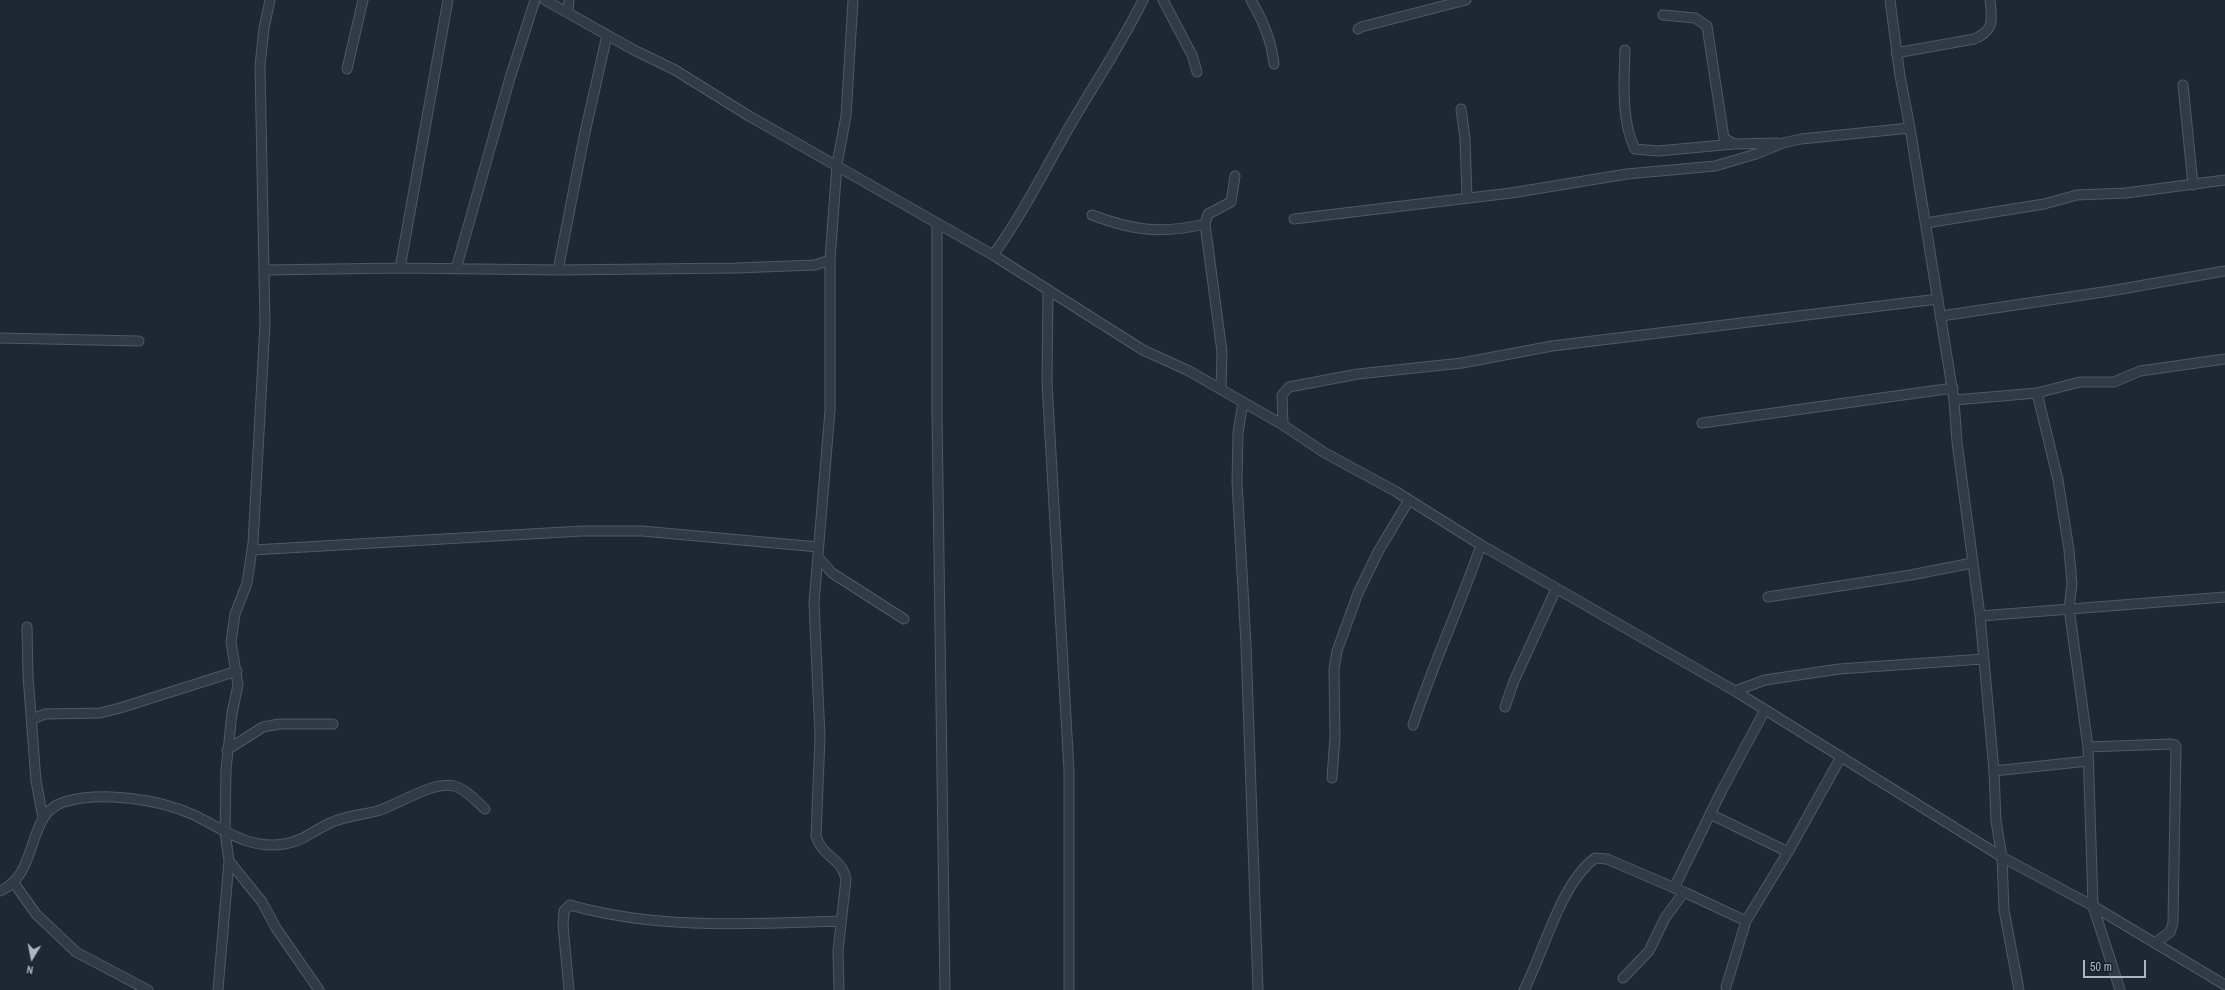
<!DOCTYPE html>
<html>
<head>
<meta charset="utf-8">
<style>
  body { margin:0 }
  #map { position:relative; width:2225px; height:990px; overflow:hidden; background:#1e2835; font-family:"Archivo Narrow",sans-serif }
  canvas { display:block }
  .north { position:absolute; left:12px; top:938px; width:40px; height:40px; -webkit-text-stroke:3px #181f29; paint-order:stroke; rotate:190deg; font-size:11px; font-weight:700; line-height:16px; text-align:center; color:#abb5c3 }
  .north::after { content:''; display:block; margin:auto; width:14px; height:18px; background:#abb5c3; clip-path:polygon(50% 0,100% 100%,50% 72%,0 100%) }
  .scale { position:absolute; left:2083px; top:960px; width:63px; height:18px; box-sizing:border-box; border:2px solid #abb5c3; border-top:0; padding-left:5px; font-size:12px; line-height:14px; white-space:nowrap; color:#abb5c3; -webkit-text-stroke:3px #181f29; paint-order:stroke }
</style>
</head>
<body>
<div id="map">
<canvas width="2225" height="990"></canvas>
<div class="north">N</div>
<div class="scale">50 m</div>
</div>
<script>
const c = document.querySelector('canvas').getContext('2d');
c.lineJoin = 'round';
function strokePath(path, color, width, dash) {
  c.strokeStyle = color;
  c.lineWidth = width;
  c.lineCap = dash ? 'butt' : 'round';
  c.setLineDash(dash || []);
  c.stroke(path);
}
const street = new Path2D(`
  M545,0l87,49 43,21 74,46 244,139 150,95 46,21 94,54 42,28 70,38 86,54 254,146 267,166 91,49 132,79
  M1163,0l29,55 5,17
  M1251,0c12,21 20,39 23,64
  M1890,0l10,76 10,52 44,272 3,42 23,174 14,155 2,50 6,36 2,53 15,80
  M568,12l1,-12
  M1663,15l32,3 12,8 17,112 10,6 43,-1
  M1358,29l3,-2 105,-27
  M1625,50c-1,32 -4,71 10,99l23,2 76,-7
  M1896,53l78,-14c21,-9 18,-19 16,-39
  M347,69l16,-69
  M2183,85l10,100
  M1461,109l4,29 2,60
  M1092,215c42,16 69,19 113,9
  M1294,219l217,-26 116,-19 88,-8 41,-12 27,-11 18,-4 109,-11
  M937,223v190l8,577
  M1926,223l118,-19 33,-9 49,-2 99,-13
  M993,255c30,-41 52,-86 78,-131 24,-41 51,-81 72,-124
  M830,260v150l-16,193 6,134 -4,99c6,21 26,22 30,43l-8,72 1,39
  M400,268l48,-268
  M456,269l54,-191 25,-78
  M265,270l135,-2 158,2 178,-2 79,-3 15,-5 7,-96 9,-48 7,-116
  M558,270l26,-133 23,-102
  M1048,291l-1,92 22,387v220
  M1941,316l169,-25 115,-20
  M0,338l139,3
  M1221,389l1,-37 -17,-128 3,-10 23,-12 4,-26
  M2037,393l43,-11h34l26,-11 85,-12
  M1954,400l83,-7 21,87 11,70 3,34 -3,24 19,139 5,159 27,84
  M1243,402l-5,31 -1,49 9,162 12,346
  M1702,423l251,-35
  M1283,425l-1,-30 7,-8 69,-13 104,-11 90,-17 386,-47
  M253,550l329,-19h60l176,16
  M818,557l14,16 72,46
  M1768,597l143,-22 61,-12
  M1980,616l245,-19
  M27,627l1,49 8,105 7,37
  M1735,691l30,-11 74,-11 144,-10
  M1505,707l9,-26 42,-92
  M32,719l13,-5 55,-1 20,-5 117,-37
  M1413,725c20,-61 47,-119 68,-180
  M2088,747l82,-3 5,1 1,2 -3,176 -3,9 -15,11
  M227,750l36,-23 16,-3h54
  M1994,771l94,-10
  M1332,778l3,-41 -1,-68 3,-18 21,-58 21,-43 30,-50
  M1710,814l78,38
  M229,861l33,41 14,26 43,62
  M14,883l22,31 40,38 72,38
  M1674,888l47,-96 44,-82
  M0,891c40,-17 25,-77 64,-89 38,-11 95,-3 130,13 29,14 55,35 90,29 17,-2 31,-14 46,-21 15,-7 31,-8 47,-12 21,-6 55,-30 77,-25 12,3 22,15 31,23
  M1623,978l26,-27 16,-33 19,-26
  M1726,987l20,-66 42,-69 53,-95
  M218,990l11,-129 -4,-29 1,-62 6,-57 6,-28 -7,-43 4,-28 12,-31 6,-40 12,-219 -5,-258 4,-38 6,-28
  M569,990l-6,-65 1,-14 6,-6c88,25 180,19 271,16
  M1524,990c20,-38 36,-106 71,-132l12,1 77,33 62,29`);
strokePath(street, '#4f5864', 11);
strokePath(street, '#323a45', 9);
</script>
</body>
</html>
